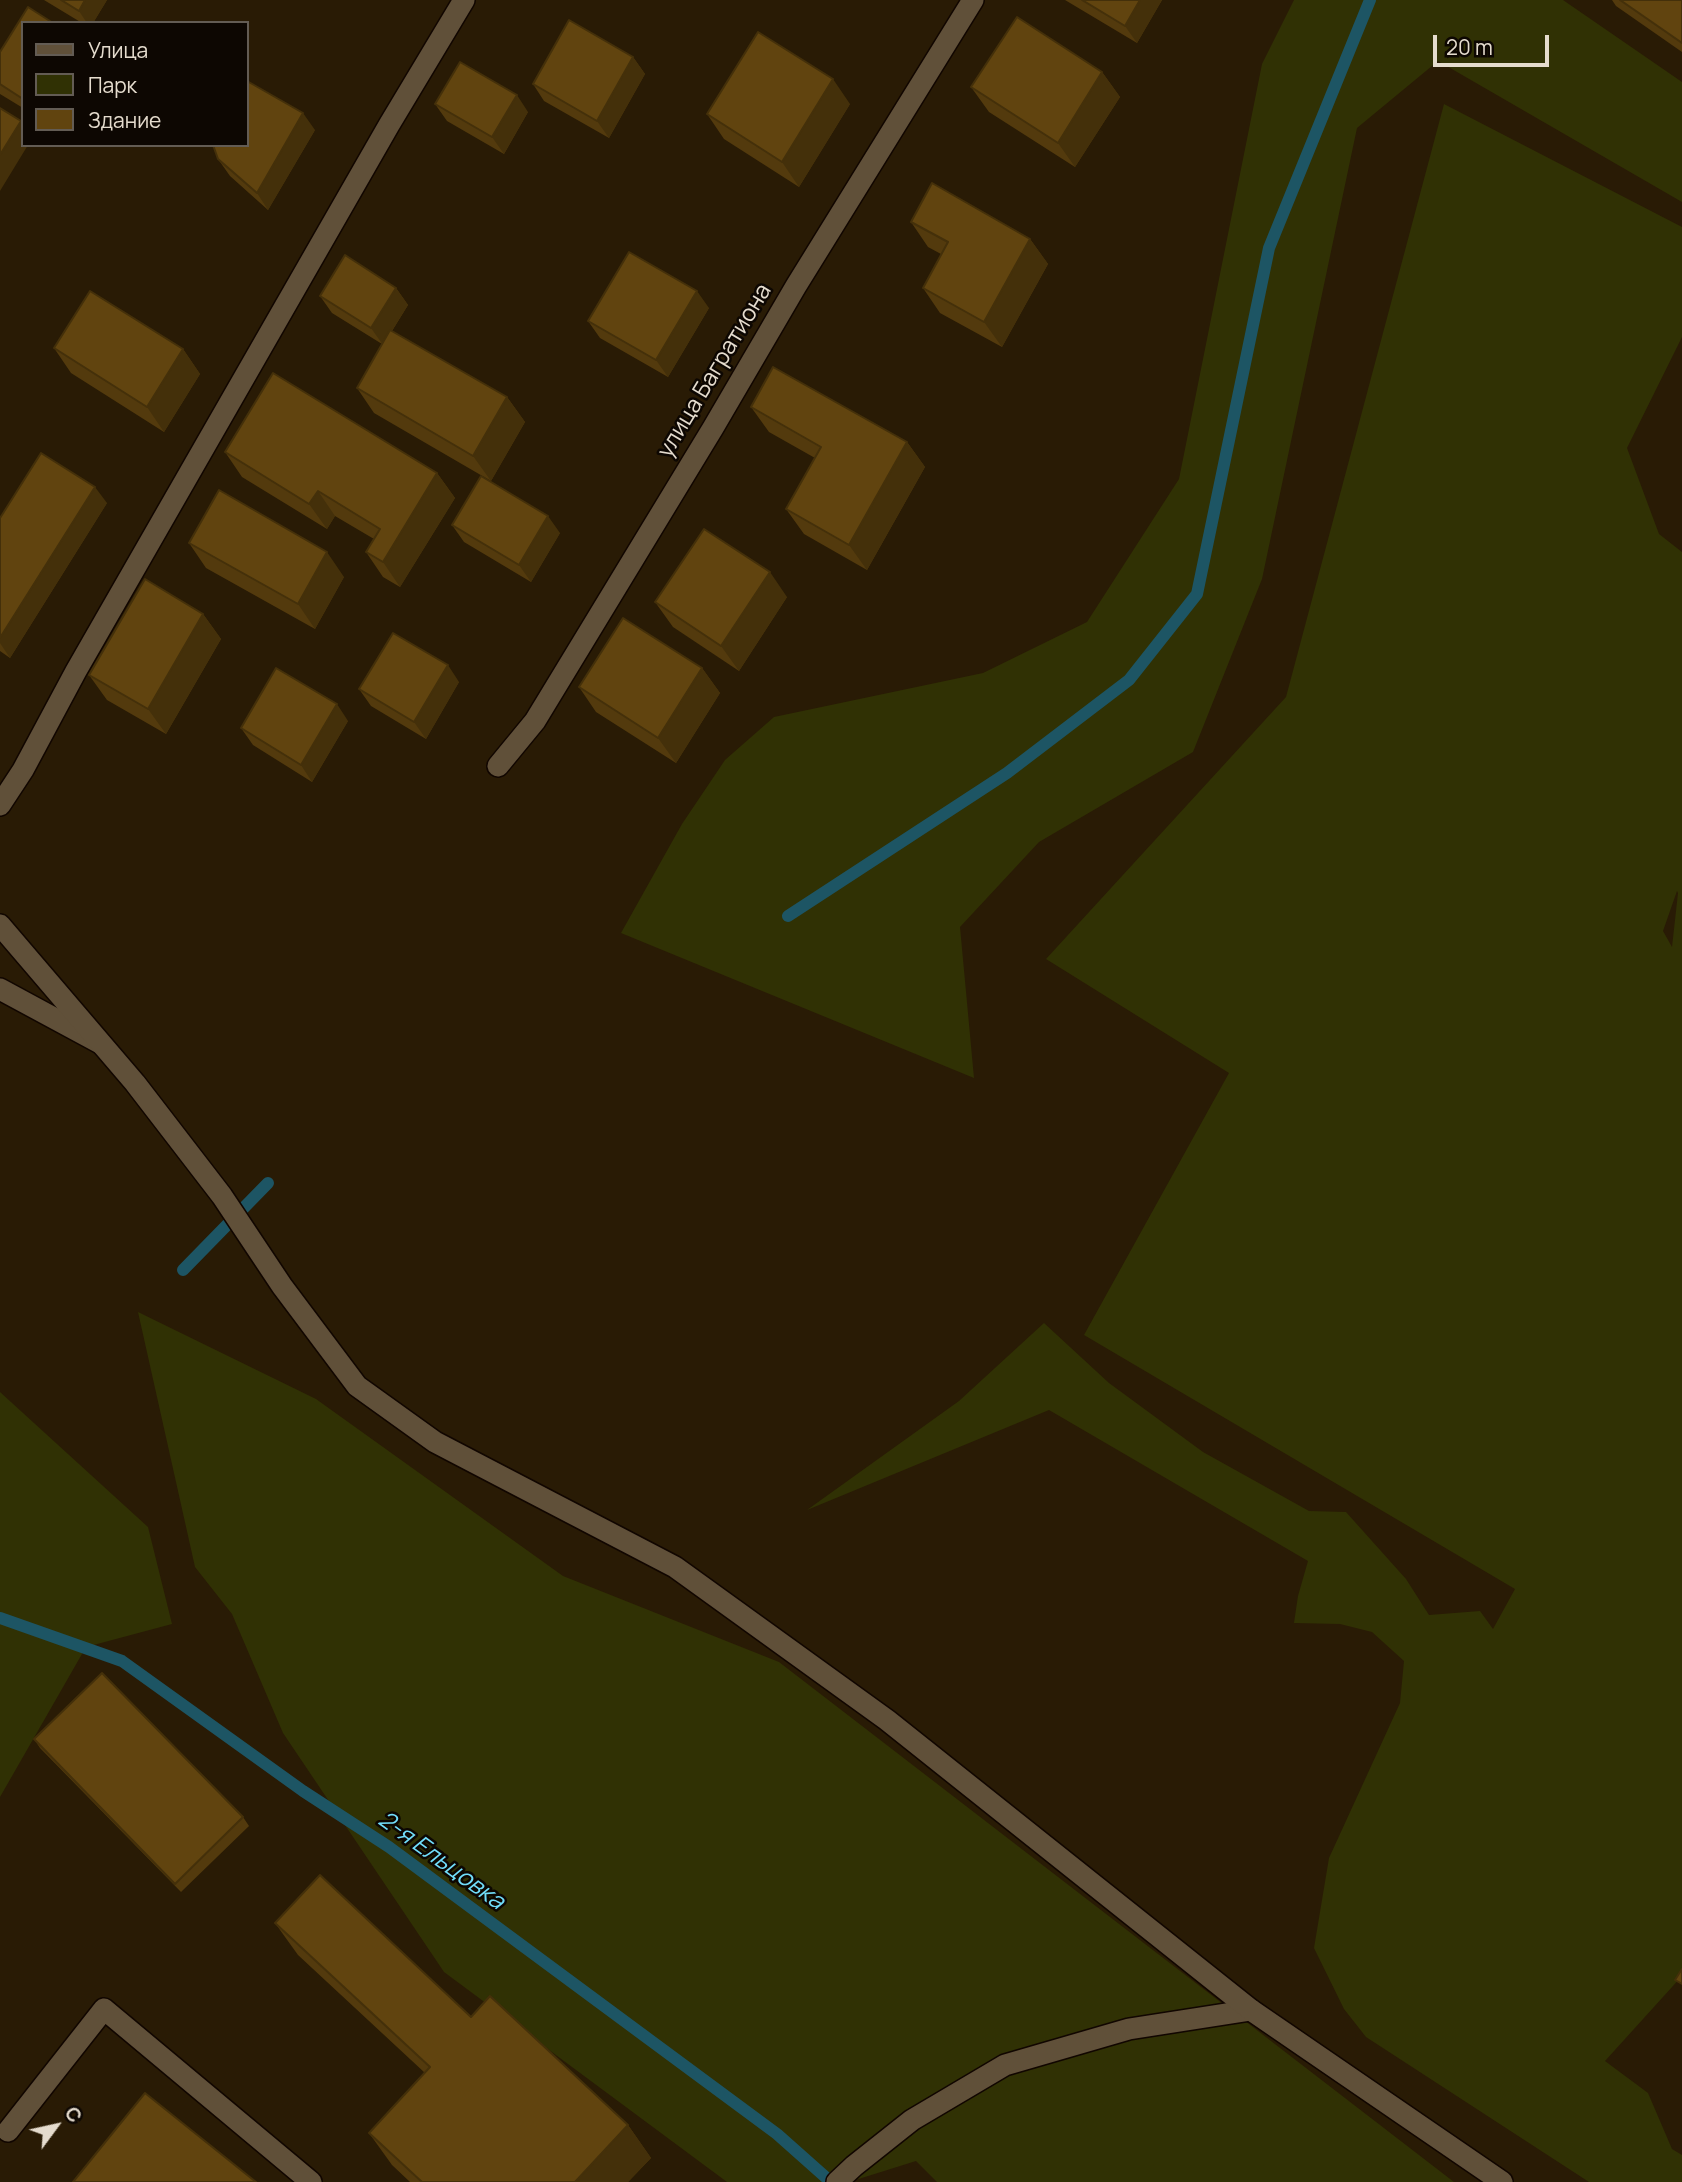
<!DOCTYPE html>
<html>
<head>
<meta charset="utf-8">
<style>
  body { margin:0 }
  #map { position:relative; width:1682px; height:2182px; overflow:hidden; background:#291b05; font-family:Manrope,sans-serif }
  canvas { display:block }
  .legend { position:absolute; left:21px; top:21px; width:228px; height:126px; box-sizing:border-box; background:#0d0702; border:2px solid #635c54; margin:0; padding:9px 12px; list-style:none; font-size:21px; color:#e5dcce }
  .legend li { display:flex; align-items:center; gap:14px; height:35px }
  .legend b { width:35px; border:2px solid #635c54 }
  .north { position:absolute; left:21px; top:2091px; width:70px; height:70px; -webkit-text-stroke:5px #0d0702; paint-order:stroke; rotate:57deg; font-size:19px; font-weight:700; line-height:28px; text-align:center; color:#e5dcce }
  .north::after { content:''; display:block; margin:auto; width:24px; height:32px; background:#e5dcce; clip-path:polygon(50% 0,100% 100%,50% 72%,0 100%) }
  .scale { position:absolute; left:1433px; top:35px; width:116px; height:32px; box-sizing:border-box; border:4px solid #e5dcce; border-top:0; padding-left:9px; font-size:21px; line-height:24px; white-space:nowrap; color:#e5dcce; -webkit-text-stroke:5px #0d0702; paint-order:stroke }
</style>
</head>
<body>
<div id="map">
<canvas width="1682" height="2182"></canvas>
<ul class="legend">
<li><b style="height:9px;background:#605039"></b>Улица</li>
<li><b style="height:19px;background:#303104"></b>Парк</li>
<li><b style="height:19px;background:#61440f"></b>Здание</li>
</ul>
<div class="north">С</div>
<div class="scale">20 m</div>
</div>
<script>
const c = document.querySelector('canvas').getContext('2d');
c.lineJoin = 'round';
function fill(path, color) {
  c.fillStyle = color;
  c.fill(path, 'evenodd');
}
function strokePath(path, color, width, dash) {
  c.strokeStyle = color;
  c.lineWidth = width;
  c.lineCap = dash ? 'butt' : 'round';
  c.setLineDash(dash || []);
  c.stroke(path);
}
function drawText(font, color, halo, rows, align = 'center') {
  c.font = font + ' Manrope,sans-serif';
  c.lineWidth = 5;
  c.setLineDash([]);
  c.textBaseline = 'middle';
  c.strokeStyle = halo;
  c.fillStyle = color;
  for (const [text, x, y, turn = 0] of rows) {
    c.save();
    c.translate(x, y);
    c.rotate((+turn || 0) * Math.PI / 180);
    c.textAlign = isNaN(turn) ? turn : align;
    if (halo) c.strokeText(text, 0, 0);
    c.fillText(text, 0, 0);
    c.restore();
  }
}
const green = new Path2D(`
  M1294,0h269l119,82v120l-244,-141 -81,67 -95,451 -69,173 -154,90 -79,85 14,151 -353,-145 61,-109 43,-64 49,-43 209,-44 104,-51 92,-143 83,-415z
  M1444,104l238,123v110l-55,111 32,86 23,18v1424l-77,85 43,32 24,56 10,6v27h-93l-223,-145 -22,-28 -30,-61 15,-90 71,-155 4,-42 -32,-29 -32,-8 -46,-1 4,-27 10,-35 -259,-151 -242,100 152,-109 85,-78 65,60 94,69 106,59 37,1 60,67 23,36 51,-4 13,18 22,-40 -431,-254 145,-262 -183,-114 240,-262zM1677,891l1,2 -6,54 -9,-16z
  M138,1312l178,87 247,177 216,86 675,520h-517l-21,-21 -67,21h-122l-283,-210 -161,-239 -51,-119 -37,-47z
  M0,1392l148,135 24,97 -86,23 -86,150z`);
const stream = new Path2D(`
  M788,916l219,-143 122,-93 68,-86 72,-346 101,-248
  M183,1270l85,-87
  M0,1618l122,43 181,130 86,56 388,287 54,48`);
const service = new Path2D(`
  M0,989l100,54
  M8,2131l96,-122 207,173
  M837,2182l17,-16 58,-46 93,-55 124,-36 122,-19`);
const minor = new Path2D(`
  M498,766l37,-45 178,-293 83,-142 177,-286
  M0,805l23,-35 53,-99 313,-546 75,-125
  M0,925l135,158 87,113 60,90 75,100 78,56 240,125 212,153 364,290 251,172`);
const wall = new Path2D(`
  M44,0h63l-14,23h-11z
  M1065,0h97l-25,43z
  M1612,0h70v52l-66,-46z
  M23,23v85l-23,-14v-42z
  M633,57l12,17 -36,64 -65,-37 -11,-17z
  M1102,72l18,25 -45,70 -86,-55 -18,-25z
  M435,104l93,8 -24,42 -57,-33z
  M850,104l-51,83 -75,-48 -17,-25z
  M315,130l-47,80 -38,-34 -12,-17z
  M911,222l119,17 18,25 -46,83 -62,-34 -17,-25 18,-34 -13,-7z
  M396,288l12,17 -16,26 115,66 18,25 -34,59 -117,-68 -17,-25 25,-44 -50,-31 -12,-17z
  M709,308l-41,69 -68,-39 -12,-17z
  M54,348l129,1 17,25 -36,58 -93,-59z
  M751,407l156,35 18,25 -58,103 -63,-36 -18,-25 29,-51 -46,-26z
  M225,452l212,21 18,25 -55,89 -17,-10 -17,-25 8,-13 -39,-23 -8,13 -85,-52z
  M107,503l-97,155 -10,-7v-133z
  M452,525l108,8 -29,49 -67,-40z
  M189,543l155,34 -29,52 -109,-61z
  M787,597l-48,74 -66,-44 -18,-25z
  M203,614l18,25 -55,95 -59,-34 -18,-25z
  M702,668l18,25 -44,70 -80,-51 -17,-25z
  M459,682l-33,57 -55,-33 -12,-17z
  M348,721l-36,61 -59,-37 -12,-17z
  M34,1739l209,78 6,9 -68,66 -141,-144z
  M275,1923l196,94 157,108 23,33 -23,24h-218l-18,-17 -23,-32 56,-60 -127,-118z`);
const shadedWall = new Path2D(`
  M85,0h22l-14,23h-6l-8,-12z
  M1140,0h22l-25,43 -12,-17z
  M633,57l12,17 -36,64 -12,-17z
  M1102,72l18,25 -45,70 -17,-24z
  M833,79l17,25 -51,83 -17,-25z
  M517,95l11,17 -24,42 -12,-17z
  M303,113l12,17 -47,80 -11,-17z
  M21,121l2,3v21h5l-28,46v-36z
  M1030,239l18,25 -46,83 -18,-25z
  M396,288l12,17 -25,40 -12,-17z
  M697,291l12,17 -41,69 -12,-17z
  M183,349l17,25 -36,58 -17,-25z
  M507,397l18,25 -34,59 -18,-25z
  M907,442l18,25 -58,103 -18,-25z
  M437,473l18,25 -55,89 -17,-25z
  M95,487l12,16 -97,155 -10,-15v-5z
  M318,491l17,25 -8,13 -18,-25z
  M548,516l12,17 -29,49 -12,-17z
  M327,552l17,25 -29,52 -17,-25z
  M770,572l17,25 -48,74 -18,-25z
  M203,614l18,25 -55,95 -18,-25z
  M448,665l11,17 -33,57 -12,-17z
  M702,668l18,25 -44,70 -18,-25z
  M337,704l11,17 -36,61 -11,-17z
  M628,2125l23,33 -23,24h-53z`);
const building = new Path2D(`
  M61,0h24l-6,11z
  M1082,0h58l-15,26z
  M1620,0h62v43z
  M28,7l25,16h-30v76l-23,-15v-32z
  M1017,17l85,55 -44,71 -87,-56z
  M569,20l64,37 -36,64 -64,-37z
  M758,32l75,47 -51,83 -75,-48z
  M460,62l57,33 -25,42 -57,-33z
  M247,81l56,32 -46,80 -39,-34 -5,-14h34z
  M0,108l21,13 -21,34z
  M932,183l98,56 -46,83 -61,-34 25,-46 -37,-20z
  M629,252l68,39 -41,69 -68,-39z
  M345,255l51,33 -25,40 -51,-32z
  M90,291l93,58 -36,58 -93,-59z
  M390,330l117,67 -34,59 -116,-68z
  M773,367l134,75 -58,103 -63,-36 35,-62 -70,-40z
  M273,373l164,100 -54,89 -17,-10 14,-23 -62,-38 -9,13 -84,-52z
  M41,453l54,34 -95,151v-120z
  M481,476l67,40 -29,49 -67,-40z
  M219,490l108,62 -29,52 -109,-61z
  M704,529l66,43 -49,74 -66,-44z
  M145,579l58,35 -55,95 -59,-34z
  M623,618l79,50 -44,70 -79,-51z
  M393,633l55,32 -34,57 -55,-33z
  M276,668l61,36 -36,61 -60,-37z
  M102,1673l141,144 -68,67 -141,-145z
  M320,1875l151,142 19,-21 138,129 -53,57h-153l-53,-49 61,-66 -155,-144z
  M1682,1969v15l-7,-4z
  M145,2093l111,89h-183z`);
const streetNames = [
  ["улица Багратиона",715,371,-59]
];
const waterNames = [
  ["2-я Ельцовка",441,1861,36]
];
fill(green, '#303104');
strokePath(stream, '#1d5564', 12);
strokePath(service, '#110600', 24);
strokePath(minor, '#110600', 24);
strokePath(service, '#605039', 21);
strokePath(minor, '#605039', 21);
fill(wall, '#533a0d');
fill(shadedWall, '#44300a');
fill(building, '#61440f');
strokePath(building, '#44300a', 2);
drawText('23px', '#e5dcce', '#0d0702', streetNames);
drawText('italic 24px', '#71ddfa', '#0d0702', waterNames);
</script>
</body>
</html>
